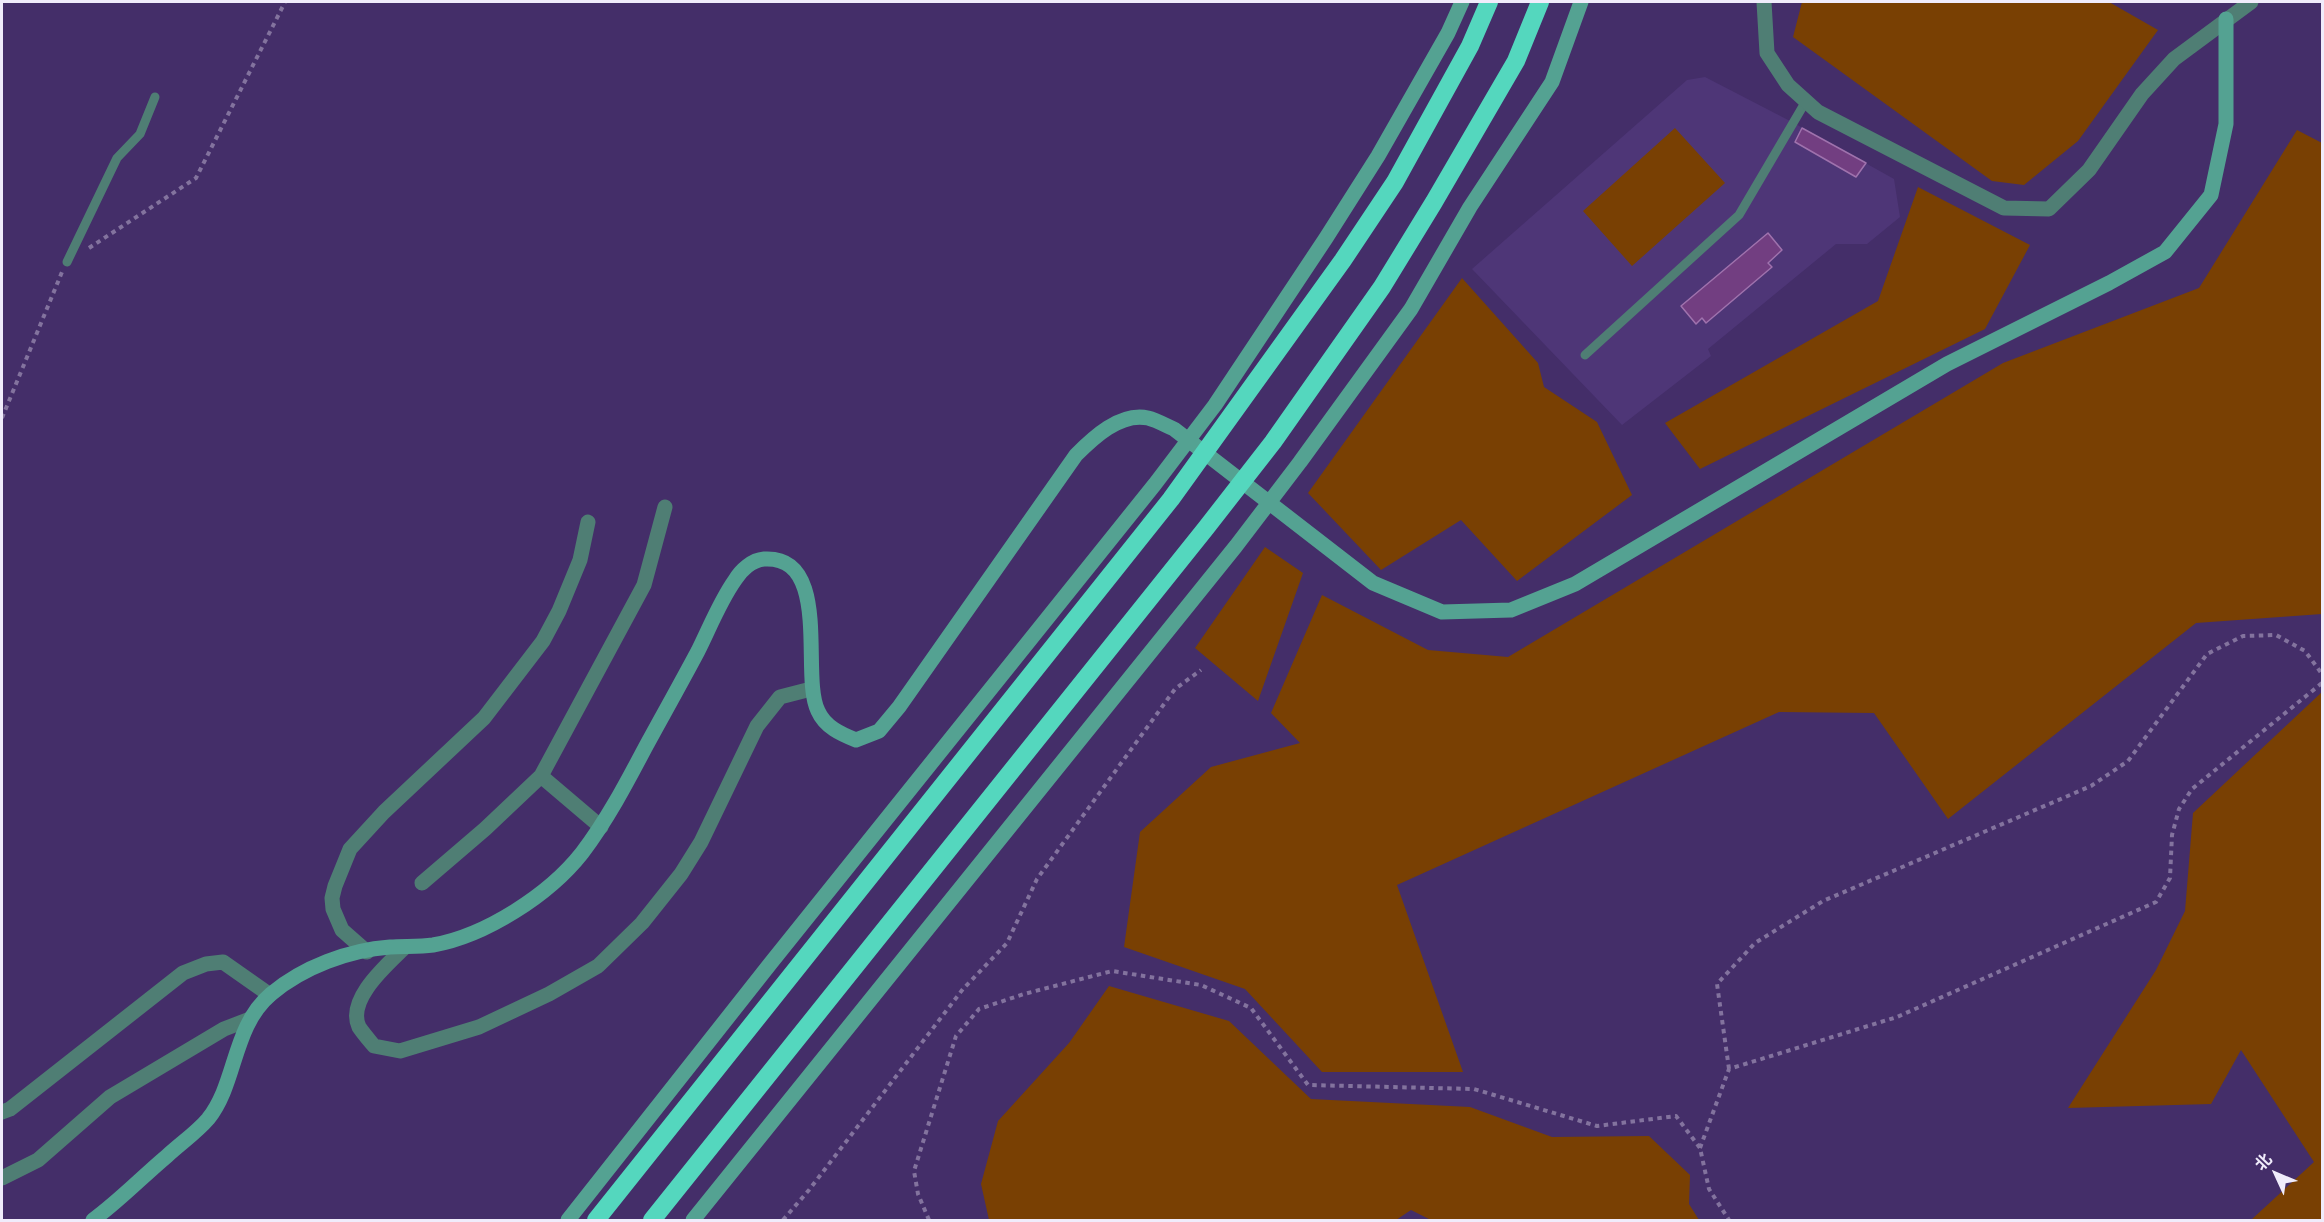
<!DOCTYPE html>
<html>
<head>
<meta charset="utf-8">
<style>
  body { margin:0 }
  #map { position:relative; width:2324px; height:1222px; overflow:hidden; background:#442e69; font-family:"Golos Text","Noto Sans SC",sans-serif }
  canvas { display:block }
  .frame { position:absolute; inset:0; border:3px solid #f0ecfb; pointer-events:none }
  .north { position:absolute; left:2246px; top:1144px; width:60px; height:60px; -webkit-text-stroke:4px #442e69; paint-order:stroke; rotate:314deg; font-size:16px; font-weight:700; line-height:24px; text-align:center; color:#f0ecfb }
  .north::after { content:''; display:block; margin:auto; width:21px; height:27px; background:#f0ecfb; clip-path:polygon(50% 0,100% 100%,50% 72%,0 100%) }
</style>
</head>
<body>
<div id="map">
<canvas width="2324" height="1222"></canvas>
<div class="frame"></div>
<div class="north">北</div>
</div>
<script>
const c = document.querySelector('canvas').getContext('2d');
c.lineJoin = 'round';
function fill(path, color) {
  c.fillStyle = color;
  c.fill(path, 'evenodd');
}
function strokePath(path, color, width, dash) {
  c.strokeStyle = color;
  c.lineWidth = width;
  c.lineCap = dash ? 'butt' : 'round';
  c.setLineDash(dash || []);
  c.stroke(path);
}
const built = new Path2D(`
  M1705,77l87,45 102,57 6,38 -33,27h-31l-128,105 3,7 -89,69 -150,-156 215,-189z`);
const green = new Path2D(`
  M1802,2h307l49,28 -80,111 -54,44 -32,-4 -199,-144z
  M1675,128l50,55 -93,83 -49,-55z
  M2297,130l25,13v471l-126,9 -248,196 -74,-106 -95,-1 -382,173 66,187h-141l-77,-83 -121,-42 16,-115 71,-65 89,-24 -29,-30 51,-118 106,55 80,7 495,-294 196,-75z
  M1918,187l112,58 -45,84 -285,140 -35,-46 213,-122z
  M1462,278l76,85 6,24 53,35 35,73 -115,86 -56,-61 -80,50 -73,-77z
  M1265,547l38,26 -45,128 -63,-53z
  M2322,692v528h-71l63,-58 -73,-112 -30,54 -143,4 88,-138 29,-59 8,-98z
  M1109,986l120,35 82,78 159,8 82,30 97,-1 41,39 -1,29 10,16h-268l-20,-10 -15,10h-407l-8,-36 17,-63 71,-78z`);
const building = new Path2D(`
  M1802,128l64,35 -10,14 -61,-35z
  M1768,233l14,17 -14,13 4,4 -66,56 -4,-5 -6,6 -15,-18z`);
const path = new Path2D(`
  M89,248l107,-70 89,-176
  M2,418l60,-146
  M1729,1069l-12,-85 38,-41 68,-42 268,-115 37,-25 79,-107 36,-18 33,-1 29,16 17,23
  M1700,1148l29,-79 168,-52 259,-115 14,-24 2,-43 7,-26 13,-20 130,-106
  M783,1220l26,-30 154,-201 44,-46 30,-64 138,-190 26,-19
  M929,1220l-11,-26 -4,-23 42,-135 23,-27 45,-15 88,-23 89,14 50,23 57,77 166,4 123,37 79,-10 24,32 9,41 20,31`);
const lane = new Path2D(`
  M67,262l50,-104 23,-24 15,-37
  M1585,355l154,-140 67,-114`);
const street = new Path2D(`
  M1764,2l3,51 21,32 30,27 186,96 45,1 40,-39 53,-76 32,-35 77,-57
  M541,776l60,51
  M422,883l63,-54 56,-53 103,-191 21,-78
  M405,947c-17,17 -59,52 -46,80 4,6 10,13 15,19l26,5 79,-24 70,-33 49,-28 44,-43 39,-49 20,-32 56,-116 23,-29 31,-8
  M367,952l-25,-22 -9,-21 -1,-11 3,-12 15,-37 34,-37 100,-94 59,-77 16,-30 21,-51 8,-38
  M2,1112l8,-3 173,-136 23,-9 17,-2 47,33
  M2,1178l36,-18 72,-63 114,-68 26,-10`);
const secondary = new Path2D(`
  M93,1220c26,-19 49,-43 74,-64 13,-12 30,-24 41,-37 29,-36 24,-92 63,-125 32,-27 78,-44 119,-47 14,-1 29,0 43,-2 52,-9 116,-50 149,-92 25,-33 44,-69 63,-105 18,-33 36,-65 53,-97 12,-24 22,-50 37,-71 6,-10 17,-20 29,-21 69,-4 36,117 54,152 7,16 23,23 38,29l23,-9 20,-24 177,-252c17,-17 44,-43 72,-37 8,2 17,7 26,11l199,154 69,29 69,-2 64,-26 372,-220 162,-81 56,-31 46,-57 15,-71v-105
  M568,1220l202,-256 385,-480 60,-79 111,-167 52,-82 70,-123 14,-31
  M693,1220l543,-674 64,-84 111,-153 59,-102 82,-125 29,-80`);
const highway = new Path2D(`
  M596,1220l575,-721 172,-239 52,-78 75,-136 19,-44
  M652,1220l554,-692 67,-86 109,-155 52,-85 82,-141 24,-59`);
fill(built, '#4e3677');
fill(green, '#794003');
fill(building, '#723e81');
strokePath(building, '#9f72ad', 1.5);
strokePath(path, '#83739e', 4, [4.5, 4.5]);
strokePath(lane, '#4f7e74', 9);
strokePath(street, '#4f7e74', 15);
strokePath(secondary, '#54a292', 15);
strokePath(highway, '#54d7be', 18);
</script>
</body>
</html>
